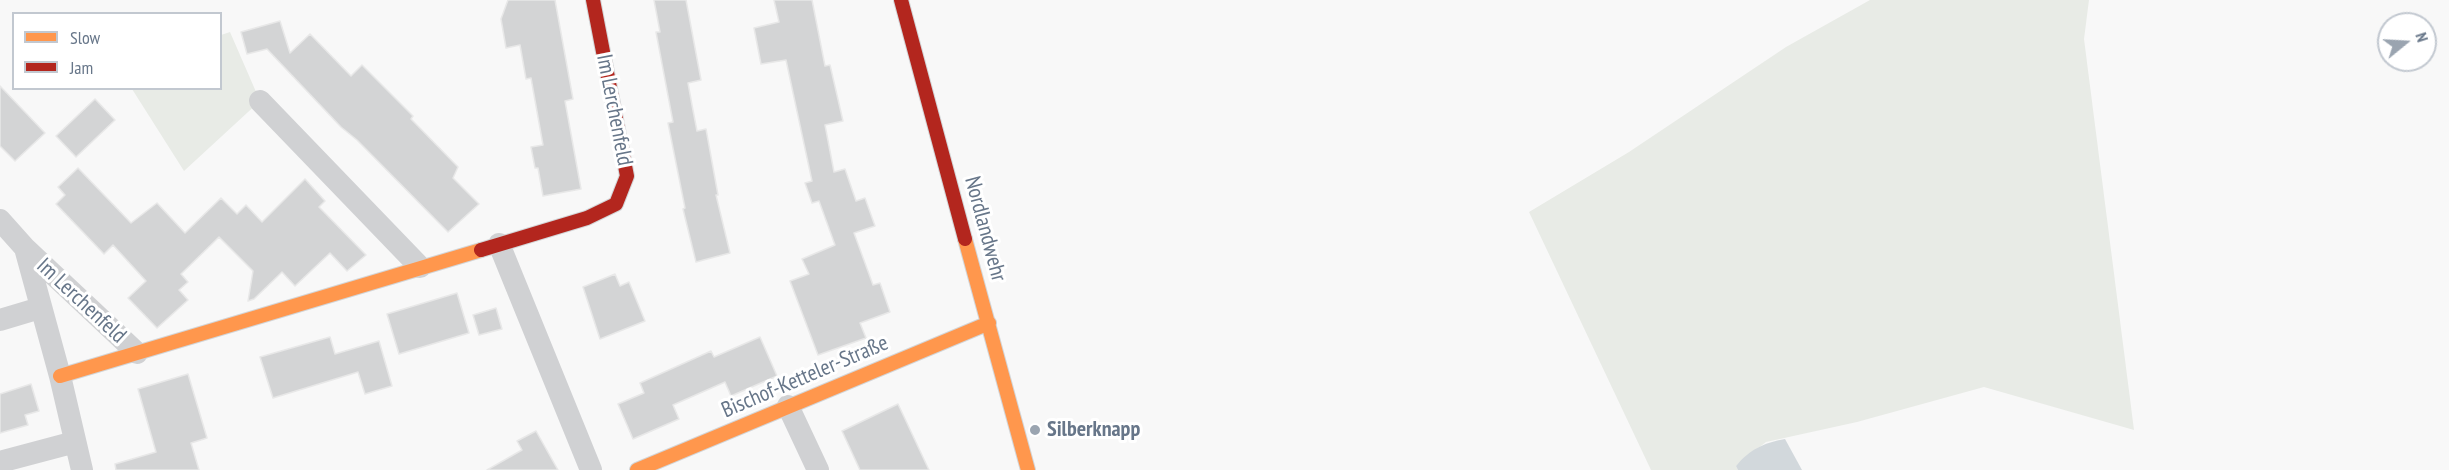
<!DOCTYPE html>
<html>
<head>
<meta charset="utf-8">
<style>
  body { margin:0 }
  #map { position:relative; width:2449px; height:470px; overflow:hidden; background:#f8f8f8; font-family:"PT Sans Narrow",sans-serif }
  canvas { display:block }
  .legend { position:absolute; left:12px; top:12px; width:210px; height:78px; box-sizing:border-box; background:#fff; border:2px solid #c2c8d0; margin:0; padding:8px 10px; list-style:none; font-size:18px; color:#677689 }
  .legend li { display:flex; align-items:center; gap:12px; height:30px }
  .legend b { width:30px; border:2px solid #c2c8d0 }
  .north { position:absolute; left:2377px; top:12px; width:60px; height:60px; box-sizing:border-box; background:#fff; border:2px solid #c2c8d0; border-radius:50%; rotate:72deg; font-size:16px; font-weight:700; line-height:24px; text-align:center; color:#677689 }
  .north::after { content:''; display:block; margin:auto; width:21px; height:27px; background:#9aa4b0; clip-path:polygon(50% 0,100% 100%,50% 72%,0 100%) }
</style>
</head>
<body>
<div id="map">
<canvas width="2449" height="470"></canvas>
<ul class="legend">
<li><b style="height:8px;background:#ff974d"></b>Slow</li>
<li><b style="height:8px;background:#b3261e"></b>Jam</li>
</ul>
<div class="north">N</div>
</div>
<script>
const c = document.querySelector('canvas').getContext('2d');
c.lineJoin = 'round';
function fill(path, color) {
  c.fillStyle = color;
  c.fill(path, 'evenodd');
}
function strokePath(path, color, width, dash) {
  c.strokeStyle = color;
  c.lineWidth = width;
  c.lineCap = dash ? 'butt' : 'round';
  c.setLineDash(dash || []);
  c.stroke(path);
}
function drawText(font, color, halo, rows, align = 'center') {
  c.font = font + ' "PT Sans Narrow",sans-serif';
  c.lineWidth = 6;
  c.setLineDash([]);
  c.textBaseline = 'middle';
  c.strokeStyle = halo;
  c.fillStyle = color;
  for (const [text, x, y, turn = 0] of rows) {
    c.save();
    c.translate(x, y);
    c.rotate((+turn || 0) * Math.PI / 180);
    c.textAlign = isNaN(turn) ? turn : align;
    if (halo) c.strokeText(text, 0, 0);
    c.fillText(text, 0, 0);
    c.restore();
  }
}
const green = new Path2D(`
  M1870,0h219l-5,39 50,391 -150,-43 -127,35 -91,20 -30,24 2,4h-87l-122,-258 100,-60 157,-105z
  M230,32l30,69 -76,70 -52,-82 88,-1 1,-53z`);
const water = new Path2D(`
  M1785,439l17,31h-64l-2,-4c14,-17 28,-23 49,-27z`);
const building = new Path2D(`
  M508,0h47l18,99 -8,2 16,88 -38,7 -5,-28h-3l-4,-21 12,-2 -12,-67 -5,1 -6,-34 -14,3 -5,-29z
  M654,0h32l15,80 -13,3 4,22 5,26 9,-2 12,66h-2l14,58 -34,9 -13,-53 2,-1 -17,-85 5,-1 -17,-90h4z
  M774,0h38l13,66 5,-1 13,56 -18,4 9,47 11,-3 11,32 9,-3 10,28 -21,7 19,52 7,-2 10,29 -30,11 6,15 -48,17 -28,-74 19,-7 -7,-15 33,-14 -16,-44 -7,2 -7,-20 7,-2 -26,-121 -25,4 -7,-36 25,-6z
  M280,21l10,32 20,-19 41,42 11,-11 51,51 -2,3 47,48 -5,11 26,26 -31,28 -91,-92 -16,-13 -74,-78 -20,5 -6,-22z
  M0,86l45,47 -30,28 -15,-15z
  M95,99l20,21 -39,37 -20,-21z
  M78,168l53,55 26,-20 28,30 36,-35 16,16 9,-9 16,17 43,-43 20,22 -6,6 47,48 -19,16 -17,-18 -35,33 -13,-14 -28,27 -6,2 5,-30 -34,-34 -38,37 7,8 -9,8 9,10 -31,28 -29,-30 18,-17 -33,-36 -9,9 -48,-50 9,-9 -7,-8z
  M615,274l5,12 9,-4 16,39 -45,18 -17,-52z
  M457,293l12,40 -70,21 -12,-40z
  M496,308l6,21 -23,6 -6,-20z
  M330,337l5,17 44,-13 13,45 -27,8 -7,-22 -85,26 -13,-41z
  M760,337l17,39 -46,20 -6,-14 -52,23 6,14 -46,20 -15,-35 26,-11 -4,-10 71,-32 3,6z
  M188,374l19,64 -16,5 8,27h-83l-1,-6 41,-12 -18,-63z
  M31,384l8,27 -14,4 3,10 -28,8v-39z
  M898,404l31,66h-69l-18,-39z
  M536,431l22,39h-71l35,-20 -5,-9z`);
const street = new Path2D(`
  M260,101l160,166
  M0,220l25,28 112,105
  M499,244l92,226
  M25,248l35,128 22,94
  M0,320l40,-12
  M788,406l30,64
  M0,462l75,-20`);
const slow = new Path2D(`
  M965,239l63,231
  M60,376l421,-126
  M637,470l352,-147`);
const jam = new Path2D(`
  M901,0l64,239
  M481,250l106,-32 29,-14 11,-28 -34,-176`);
const markers = [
  [1035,430,6,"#9aa4b0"]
];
const streetNames = [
  ["Im Lerchenfeld",614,110,79],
  ["Nordlandwehr",985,229,75],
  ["Im Lerchenfeld",81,301,43],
  ["Bischof-Ketteler-Straße",805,377,-23]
];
const poiNames = [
  ["Silberknapp",1047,430]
];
fill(green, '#e8ebe6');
fill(water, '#d2d8dc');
fill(building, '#d3d4d5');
strokePath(building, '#e8e8e8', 1.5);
strokePath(slow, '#d3d5d7', 16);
strokePath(jam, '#d3d5d7', 16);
strokePath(street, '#d0d1d3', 22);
strokePath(slow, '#ff974d', 14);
strokePath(jam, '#b3261e', 14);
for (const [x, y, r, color] of markers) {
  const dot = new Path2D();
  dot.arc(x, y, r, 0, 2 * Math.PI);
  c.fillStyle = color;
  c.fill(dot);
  strokePath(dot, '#fff', 2);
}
drawText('22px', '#677689', '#fff', streetNames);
drawText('bold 22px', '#677689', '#fff', poiNames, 'left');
</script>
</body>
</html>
